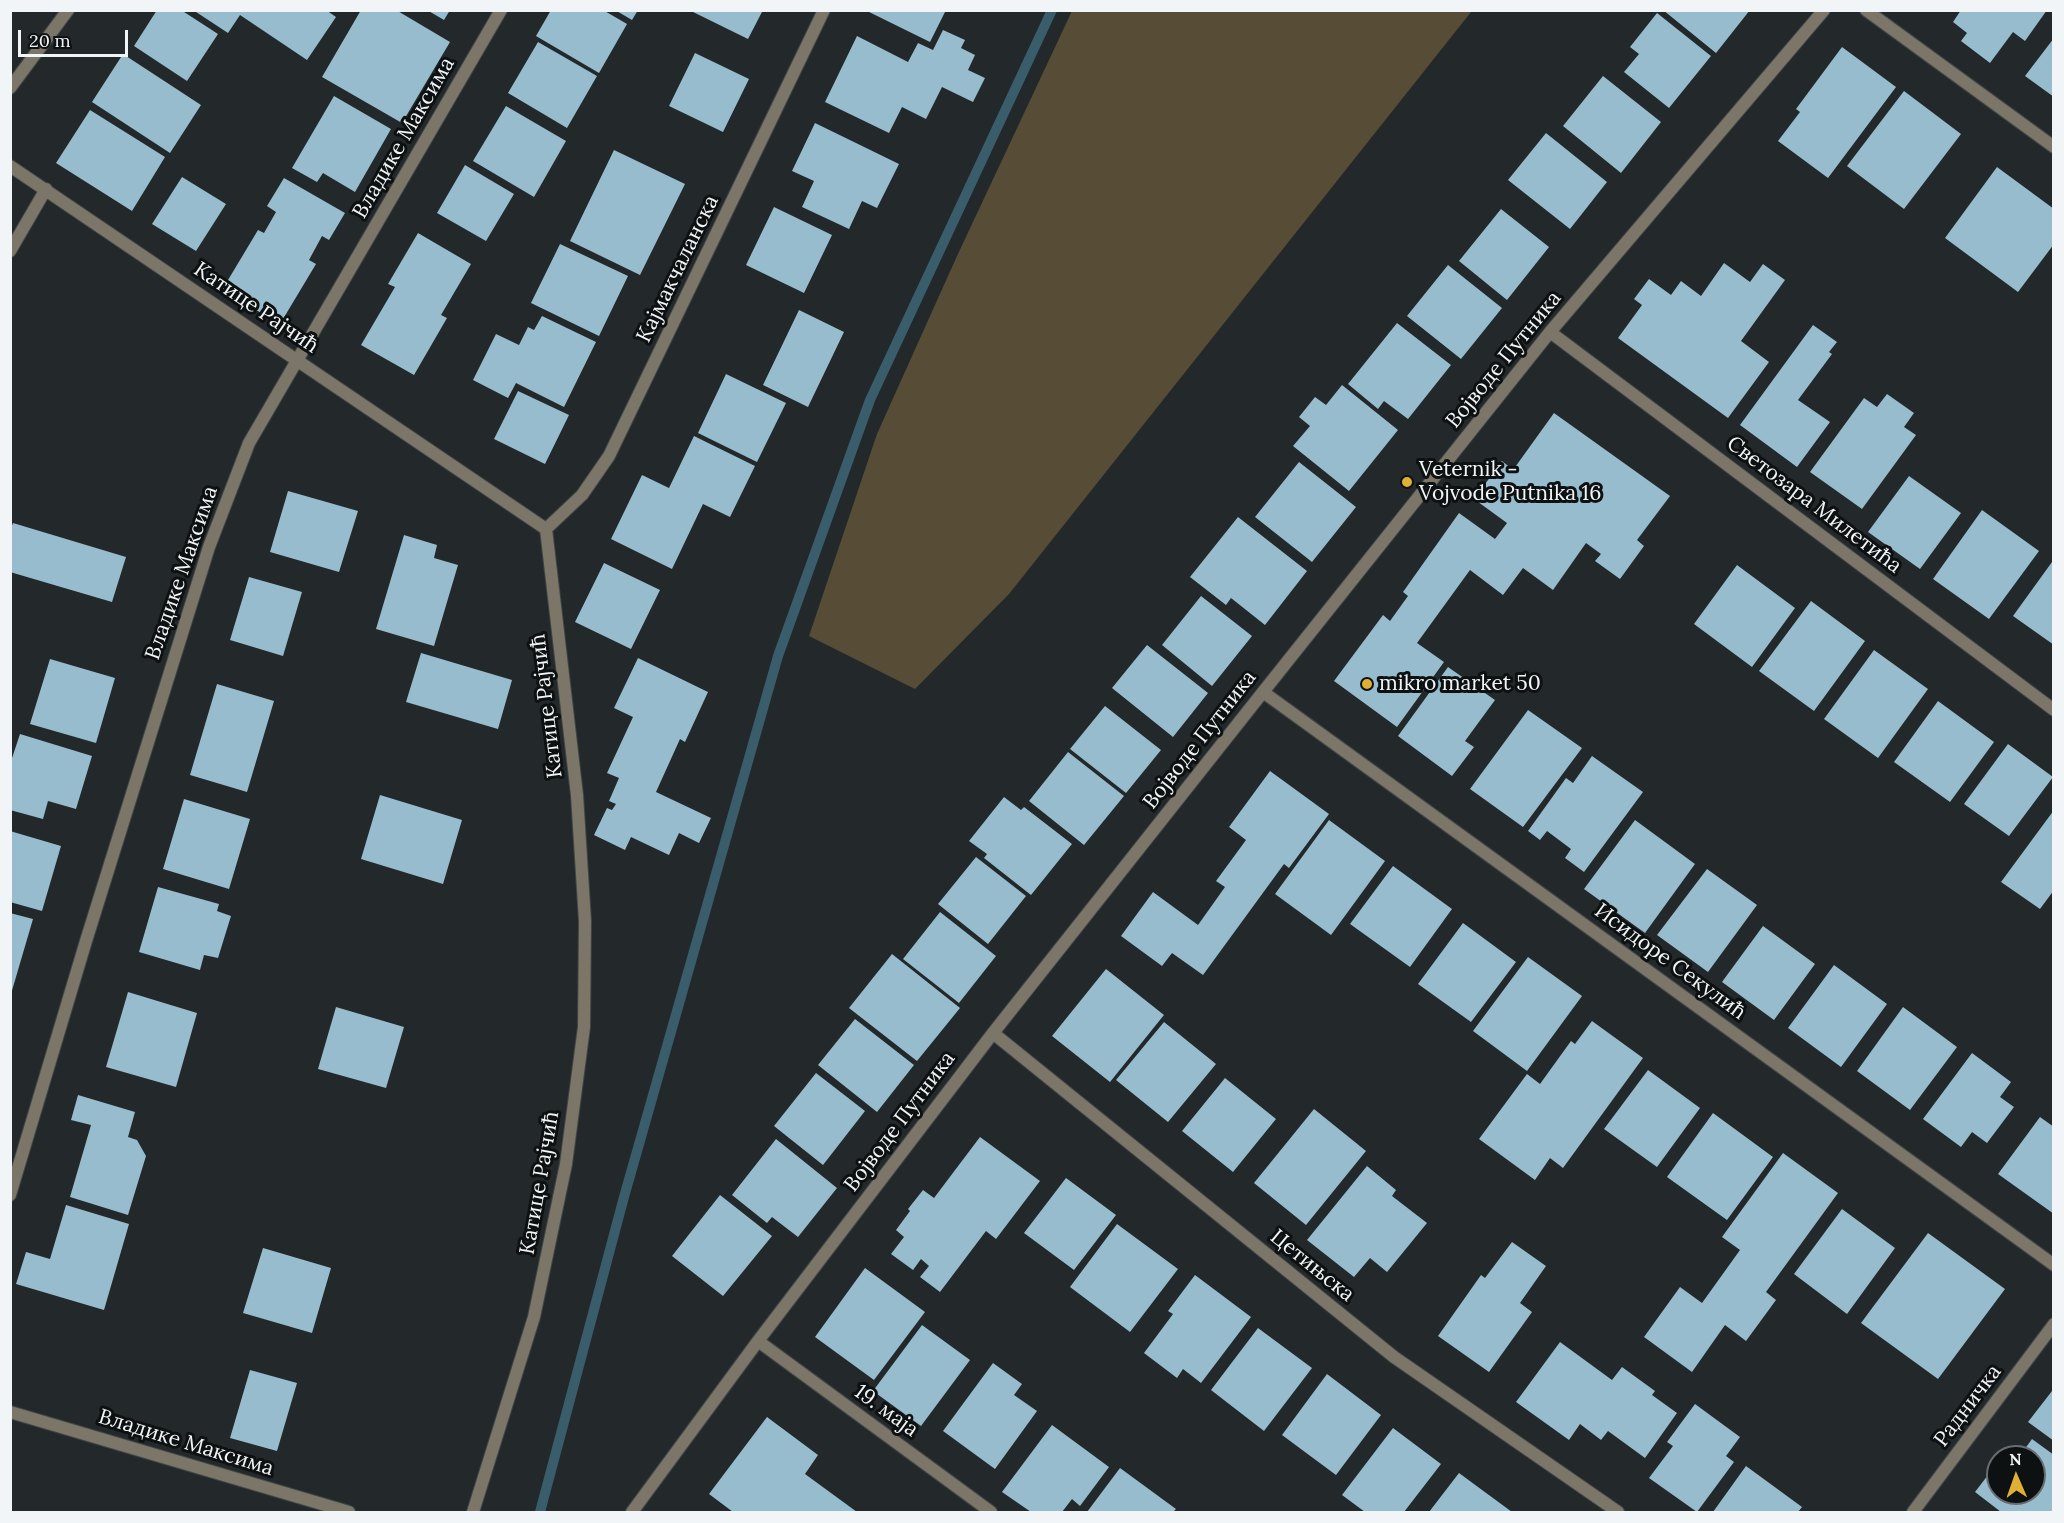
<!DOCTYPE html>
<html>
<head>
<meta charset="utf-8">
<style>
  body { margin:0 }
  #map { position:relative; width:2064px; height:1523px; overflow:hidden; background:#23292b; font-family:Lora,serif }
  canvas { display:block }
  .frame { position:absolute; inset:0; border:12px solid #f1f5f7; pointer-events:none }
  .north { position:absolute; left:1986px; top:1445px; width:60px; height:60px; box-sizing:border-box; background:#0e1112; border:2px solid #696c6e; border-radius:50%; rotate:358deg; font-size:16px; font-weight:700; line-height:24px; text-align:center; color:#f1f5f7 }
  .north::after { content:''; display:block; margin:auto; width:21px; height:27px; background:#dfb034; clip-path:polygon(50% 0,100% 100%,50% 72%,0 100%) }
  .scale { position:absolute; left:18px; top:30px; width:110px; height:27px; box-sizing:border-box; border:3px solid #f1f5f7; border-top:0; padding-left:8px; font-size:18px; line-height:21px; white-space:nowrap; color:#f1f5f7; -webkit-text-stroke:4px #0e1112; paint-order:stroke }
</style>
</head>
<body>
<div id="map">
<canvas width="2064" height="1523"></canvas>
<div class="frame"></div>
<div class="north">N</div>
<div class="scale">20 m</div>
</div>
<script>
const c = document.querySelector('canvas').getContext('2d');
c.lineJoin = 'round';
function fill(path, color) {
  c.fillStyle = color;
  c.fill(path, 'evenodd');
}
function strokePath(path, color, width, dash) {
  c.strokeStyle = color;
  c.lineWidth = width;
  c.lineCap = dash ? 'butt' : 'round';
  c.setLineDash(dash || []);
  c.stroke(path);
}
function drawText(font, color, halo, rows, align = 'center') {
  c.font = font + ' Lora,serif';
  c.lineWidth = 6;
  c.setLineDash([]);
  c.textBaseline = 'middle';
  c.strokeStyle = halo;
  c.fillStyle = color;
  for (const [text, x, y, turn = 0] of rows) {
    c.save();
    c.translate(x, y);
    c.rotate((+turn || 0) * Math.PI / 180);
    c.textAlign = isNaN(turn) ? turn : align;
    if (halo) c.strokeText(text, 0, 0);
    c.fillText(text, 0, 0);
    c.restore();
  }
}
const green = new Path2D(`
  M1469,11l2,1 -462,582 -94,95 -106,-53 68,-202 80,-178 115,-245z`);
const stream = new Path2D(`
  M540,1512l84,-315 154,-541 92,-256 182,-390`);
const building = new Path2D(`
  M157,10h24l37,24 -31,47 -53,-35z
  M193,10h133l10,7 -29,43 -67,-45 -12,18z
  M361,10h35l54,32 -48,81 -80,-46z
  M427,10h23l-6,10z
  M551,10h52l24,14 -28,49 -63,-37z
  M615,10h23l-6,10z
  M689,10h74l-15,29z
  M865,10h81l-16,32z
  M1663,10h87l-34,43z
  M1961,10h86l-22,31 -12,-9 -23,31 -29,-22 6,-8 -14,-11z
  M1657,13l54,43 -42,52 -45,-36 15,-18 -9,-7z
  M943,30l22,10 -4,8 14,7 -7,15 17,8 -12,24 -31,-15 -16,32 -24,-12 -13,26 -64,-31 32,-66 51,26 10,-19 15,7z
  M2054,38v59l-29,-21z
  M538,42l59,34 -30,52 -59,-35z
  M1842,47l54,40 -68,91 -50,-37 22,-29 -4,-3z
  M695,53l54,26 -26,53 -54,-26z
  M123,54l78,51 -31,48 -78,-51z
  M1603,76l58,46 -40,51 -58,-47z
  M1904,91l57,43 -57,75 -57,-43z
  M334,96l57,33 -36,63 -32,-19 -6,9 -25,-14z
  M506,106l60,35 -32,56 -61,-36z
  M90,110l75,47 -33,54 -76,-48z
  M815,123l84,41 -22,44 -15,-7 -13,28 -47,-22 12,-26 -22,-10z
  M1546,133l61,49 -37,47 -62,-49z
  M614,150l71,34 -45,91 -70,-34z
  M465,165l49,29 -28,47 -49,-28z
  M1997,167l57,42v35l-36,48 -73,-54z
  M182,177l44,27 -30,47 -44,-27z
  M284,178l61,35 -16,27 -7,-4 -13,24 7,4 -36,60 -58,-34 36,-60 6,3 12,-21 -9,-6z
  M774,207l58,28 -28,58 -58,-28z
  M1501,209l48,38 -42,53 -48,-39z
  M418,233l53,31 -30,51 6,3 -33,57 -53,-30 34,-58 -7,-3z
  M560,244l68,32 -29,60 -68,-33z
  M1724,263l26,19 13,-18 22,16 -44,61 28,21 -41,56 -110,-80 24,-33 -8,-6 15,-20 22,16 10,-14 20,15z
  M1448,265l54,43 -41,51 -54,-43z
  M799,310l45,22 -36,75 -45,-22z
  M542,316l54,26 -32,65 -48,-24 -8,15 -35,-18 23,-46 23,11 9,-18 6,3z
  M1397,323l54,42 -43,54 -24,-18 -6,8 -30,-25z
  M1813,325l24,17 -8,10 3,2 -34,46 32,22 -33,45 -57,-42z
  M726,374l60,29 -29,59 -59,-29z
  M1342,385l56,45 -49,61 -56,-45 17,-20 -11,-9 16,-20 11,8z
  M518,391l51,24 -24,49 -51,-25z
  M1887,394l27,19 -10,14 12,8 -54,74 -52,-37 54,-74 13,9z
  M1554,413l116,83 -33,44 7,6 -24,33 -25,-18 6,-7 -15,-11 -33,47 -30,-22 -20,27 -33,-25 -53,73 27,19 -47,65 -63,-46 49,-66 7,6 18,-25 -5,-4 56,-79 36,26 12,-16 -33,-24 28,-38 11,9z
  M694,436l61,30 -25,51 -27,-13 -31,65 -61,-30 31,-64 27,13z
  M1299,462l57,45 -44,55 -57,-45z
  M1909,476l52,37 -41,56 -52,-37z
  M288,491l70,20 -19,61 -69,-20z
  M1982,510l57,41 -50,68 -56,-40z
  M1238,517l69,54 -42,54 -34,-27 -5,7 -36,-28z
  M13,523l113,34 -14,45 -102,-30v-42z
  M404,535l33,10 -3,13 24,7 -24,81 -58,-17z
  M2052,562l2,1v82l-41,-29z
  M604,563l56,27 -29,59 -56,-27z
  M1737,565l58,43 -43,59 -58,-43z
  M249,577l53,15 -19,64 -53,-16z
  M1201,596l51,40 -40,50 -50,-41z
  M1811,601l54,40 -51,70 -55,-40z
  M1147,645l61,48 -35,44 -61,-49z
  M1874,650l54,39 -50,69 -54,-39z
  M421,653l91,27 -14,49 -92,-27z
  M638,658l70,34 -23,50 -5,-3 -24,53 55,26 -12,25 -20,-10 -10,22 -38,-18 -6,13 -31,-15 13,-27 5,2 4,-6 -7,-3 10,-23 -12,-5 26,-56 -19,-9z
  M50,659l65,19 -19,65 -66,-19z
  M1448,667l47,33 -30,41 9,6 -22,29 -54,-40z
  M217,684l57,17 -27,91 -57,-17z
  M1938,701l56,41 -44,60 -56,-40z
  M1105,706l56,44 -35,43 -56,-44z
  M1528,710l54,38 -59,79 -53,-38z
  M20,734l72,22 -16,53 -28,-8 -5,18 -33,-9v-46z
  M2008,744l45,33 -44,59 -45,-32z
  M1068,752l56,44 -40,49 -55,-44z
  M1592,756l51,36 -59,80 -19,-14 6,-9 -24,-18 -7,9 -12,-9 38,-53 7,5z
  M1270,771l59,43 -40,54 -5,-4 -81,111 -31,-22 -10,13 -41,-30 32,-44 45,33 27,-38 -9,-6 30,-41 -17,-13z
  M380,795l82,25 -19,64 -82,-25z
  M1004,797l17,13 3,-3 48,37 -41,51 -47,-37 3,-4 -18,-13z
  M184,799l66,20 -21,70 -66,-20z
  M2054,810v80l-14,19 -39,-27z
  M1329,820l56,41 -54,74 -56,-41z
  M1635,820l60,44 -50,69 -61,-44z
  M10,831l51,15 -19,65 -32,-9z
  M976,857l50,39 -38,48 -50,-40z
  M1393,866l59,43 -42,58 -60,-43z
  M1707,869l50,36 -49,67 -51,-37z
  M158,887l61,17 -2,7 14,5 -13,42 -14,-3 -4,15 -61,-18z
  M940,912l56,44 -37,47 -56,-44z
  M10,913l23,6 -22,75h-1z
  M1463,923l53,39 -45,60 -53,-38z
  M1763,926l52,38 -41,56 -52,-38z
  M892,954l68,54 -43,53 -68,-53z
  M1528,957l54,39 -55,75 -54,-40z
  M1834,965l53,39 -46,63 -53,-39z
  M1106,969l58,46 -54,67 -58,-46z
  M128,992l69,21 -21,74 -70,-20z
  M336,1007l68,20 -18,61 -68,-19z
  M1903,1007l54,40 -47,63 -53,-39z
  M855,1019l59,46 -37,47 -59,-47z
  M1592,1021l51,37 -80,110 -13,-10 -15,22 -56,-41 48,-65 13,10 31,-43 4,3z
  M1164,1022l52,42 -48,58 -52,-42z
  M1972,1053l39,29 -11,15 14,10 -27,36 -15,-11 -11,15 -38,-28z
  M1648,1070l52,38 -43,59 -53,-38z
  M816,1073l49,38 -42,54 -49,-39z
  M1225,1078l51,41 -43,53 -51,-41z
  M78,1095l57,17 -7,25 9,3 9,16 -18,59 -58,-18 21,-72 -20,-5z
  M1314,1109l52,42 -60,74 -52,-42z
  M1713,1113l60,44 -46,63 -60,-43z
  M2040,1117l14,10v87l-56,-40z
  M980,1137l60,44 -44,58 -10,-8 -46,61 -20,-15 9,-11 -8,-7 -8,11 -22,-16 13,-17 -8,-7 14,-19 -2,-2 15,-19 11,8z
  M776,1139l61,49 -39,49 -26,-20 -5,6 -35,-28z
  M1783,1153l55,40 -72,99 10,8 -30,41 -21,-16 -33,47 -48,-35 36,-50 22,16 38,-53 -18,-13z
  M1367,1166l29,24 -4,6 35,27 -40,49 -17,-14 -16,19 -47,-37z
  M1066,1178l50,37 -42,55 -50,-37z
  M720,1195l52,41 -49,60 -51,-40z
  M66,1205l63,19 -25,86 -88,-26 10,-32 24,7z
  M1842,1209l53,39 -48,66 -53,-40z
  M1117,1224l61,45 -48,63 -60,-45z
  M1928,1233l77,56 -67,90 -77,-56z
  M1512,1242l34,24 -26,37 12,9 -43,60 -51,-36 43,-61 4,3z
  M263,1248l68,20 -19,65 -69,-20z
  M865,1268l60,44 -51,68 -59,-43z
  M1195,1275l56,42 -50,66 -18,-14 -6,9 -33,-25 29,-39 -5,-3z
  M922,1325l48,35 -49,66 -48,-35z
  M1258,1328l54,40 -48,63 -53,-41z
  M1560,1342l52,38 10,-13 33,24 -3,4 25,18 -32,45 -37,-27 -7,9 -21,-16 -11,16 -53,-38z
  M993,1363l29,21 -8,11 23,16 -42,58 -52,-38z
  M250,1370l47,13 -20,68 -47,-13z
  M1327,1374l54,41 -45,60 -54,-40z
  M2052,1391l2,1v49l-26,-19z
  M1695,1404l45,33 -14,19 8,6 -37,50 -48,-34 24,-32 -6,-4z
  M767,1417l51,38 -13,19 52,38h-124l-24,-18z
  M1052,1425l57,42 -29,39 -8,-7 -10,13h-31l-29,-20z
  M1393,1428l48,36 -37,48h-39l-23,-17z
  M2032,1439l22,16v57h-53l-26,-20 23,-30v31h36v-36h-15z
  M1746,1466l56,41 -4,5h-85z
  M1120,1468l56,41 -3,3h-86z
  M1459,1473l53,39h-83z`);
const lane = new Path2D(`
  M10,251l36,-62`);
const street = new Path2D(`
  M1866,10l188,137
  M10,88l58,-78
  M10,166l536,363 31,266 8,126 -1,106 -18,137 -32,153 -61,195
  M1550,332l504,378
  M546,529l36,-34 27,-39 215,-446
  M1263,692l791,573
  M993,1033l401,324 224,155
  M10,1195l76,-254 123,-394 40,-104 252,-433
  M758,1341l233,171
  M10,1412l339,100
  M632,1512l126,-171 235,-308 270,-341 287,-360 274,-322
  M1913,1512l141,-188`);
const markers = [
  [1407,482,6,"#dfb034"],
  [1367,684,6,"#dfb034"]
];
const streetNames = [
  ["Владике Максима",404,138,-60],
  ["Кајмакчаланска",678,269,-64],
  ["Катице Рајчић",256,308,34],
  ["Војводе Путника",1504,360,-51],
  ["Светозара Милетића",1814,505,37],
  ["Владике Максима",182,573,-71],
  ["Катице Рајчић",547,706,-97],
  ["Војводе Путника",1200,740,-52],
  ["Исидоре Секулић",1670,962,36],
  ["Војводе Путника",900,1122,-53],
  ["Катице Рајчић",540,1183,-80],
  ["Цетињска",1312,1266,39],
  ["Радничка",1968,1406,-53],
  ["19. маја",886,1411,36],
  ["Владике Максима",186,1443,17]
];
const poiNames = [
  ["Veternik -",1419,470],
  ["Vojvode Putnika 16",1419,494],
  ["mikro market 50",1379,684]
];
fill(green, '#574d36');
strokePath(stream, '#3a5d6c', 10);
fill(building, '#96bccd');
strokePath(lane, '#404648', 14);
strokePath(street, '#404648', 14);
strokePath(lane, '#7b7668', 12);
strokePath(street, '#7b7668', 12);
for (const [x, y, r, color] of markers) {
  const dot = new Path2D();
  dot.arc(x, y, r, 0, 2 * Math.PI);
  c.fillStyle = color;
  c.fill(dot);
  strokePath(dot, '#0e1112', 2);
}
drawText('21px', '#f1f5f7', '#0e1112', streetNames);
drawText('21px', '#f1f5f7', '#0e1112', poiNames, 'left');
</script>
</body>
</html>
